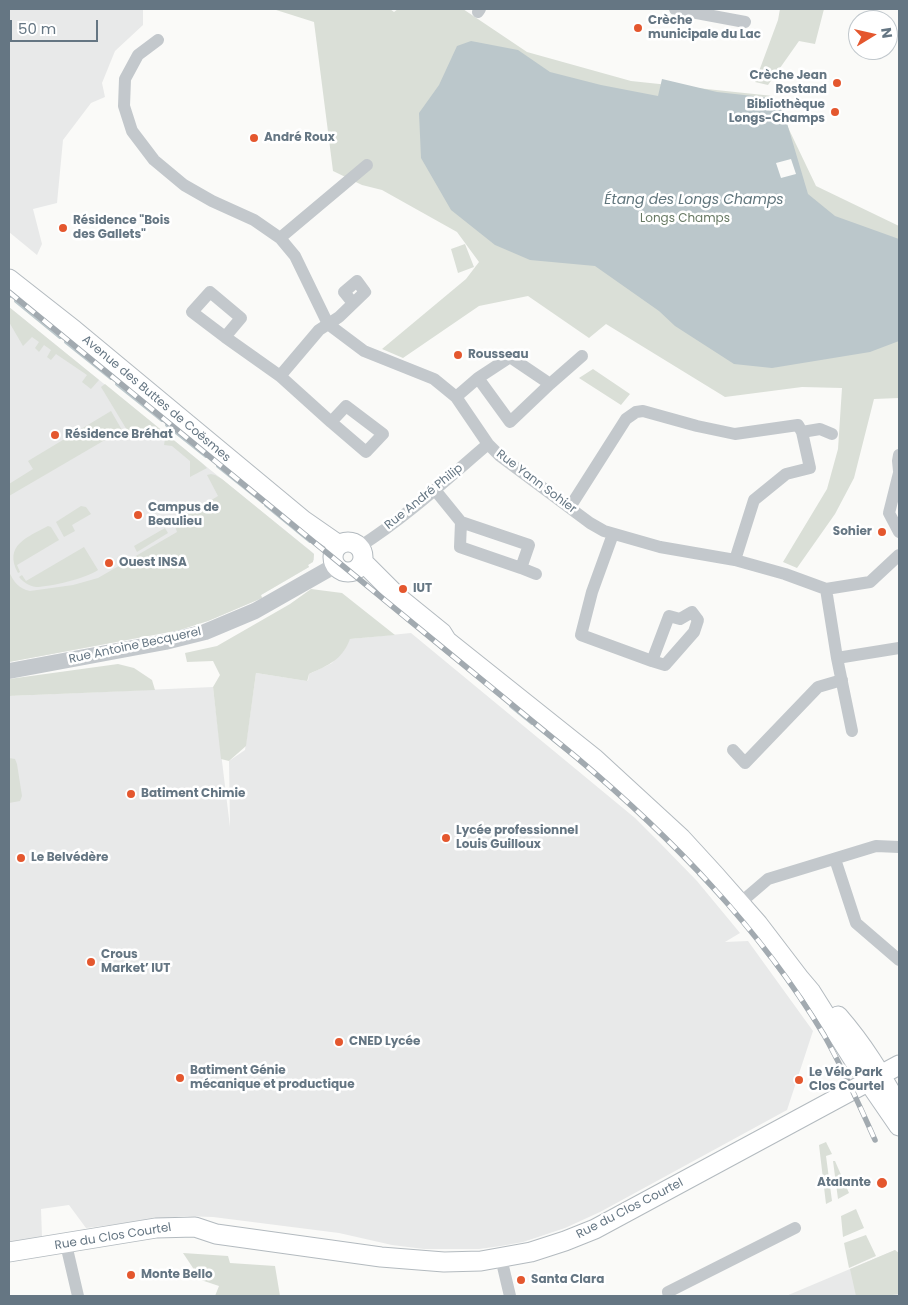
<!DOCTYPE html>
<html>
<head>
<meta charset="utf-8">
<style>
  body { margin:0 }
  #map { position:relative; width:908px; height:1305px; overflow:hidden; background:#fafaf8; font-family:Poppins,sans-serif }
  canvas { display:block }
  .frame { position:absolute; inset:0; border:10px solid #657683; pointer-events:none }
  .north { position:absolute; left:848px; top:10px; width:50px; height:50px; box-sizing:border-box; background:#fff; border:1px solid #c1c8cd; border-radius:50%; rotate:81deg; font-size:14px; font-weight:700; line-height:20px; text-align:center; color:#657683 }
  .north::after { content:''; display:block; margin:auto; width:18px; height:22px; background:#e4572e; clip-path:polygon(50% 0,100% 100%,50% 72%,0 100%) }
  .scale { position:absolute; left:10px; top:20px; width:88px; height:22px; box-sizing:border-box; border:2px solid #657683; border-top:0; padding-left:6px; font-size:15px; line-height:18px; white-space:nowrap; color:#657683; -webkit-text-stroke:4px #fff; paint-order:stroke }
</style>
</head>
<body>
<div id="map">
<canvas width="908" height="1305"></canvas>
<div class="frame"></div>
<div class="north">N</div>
<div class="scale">50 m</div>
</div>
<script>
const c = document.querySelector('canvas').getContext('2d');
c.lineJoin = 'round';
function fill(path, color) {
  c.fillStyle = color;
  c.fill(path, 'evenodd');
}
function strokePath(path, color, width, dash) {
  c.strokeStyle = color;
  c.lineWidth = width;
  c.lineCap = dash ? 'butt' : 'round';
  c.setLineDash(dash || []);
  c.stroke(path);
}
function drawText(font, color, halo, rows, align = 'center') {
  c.font = font + ' Poppins,sans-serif';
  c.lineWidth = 5;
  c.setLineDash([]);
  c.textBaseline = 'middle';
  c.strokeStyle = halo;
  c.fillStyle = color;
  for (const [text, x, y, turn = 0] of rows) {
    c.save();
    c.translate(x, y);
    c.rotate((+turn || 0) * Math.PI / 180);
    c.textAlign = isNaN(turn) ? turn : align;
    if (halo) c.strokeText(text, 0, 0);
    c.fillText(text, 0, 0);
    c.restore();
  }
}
const built = new Path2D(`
  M9,9h134v16l-28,26 -13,32 3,14 -14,6 -28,37 -6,63 -24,6 9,35 -5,11 -28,-23z
  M9,307l303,245 2,2v6l-6,5 1,2 -48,28 1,3 -54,23 -43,12 -156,29z
  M411,633l224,185 25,25 37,38 43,52 -15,9 23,-1 65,90 -26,79 -187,102 -35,16 -42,14 -22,4 -22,3h-55l-32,-4 -53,-12 -126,-16 -29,-1 -98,12 -17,-23 -28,4 1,28 -33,6v-547l204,-9 17,140 -1,-66 16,-11 11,-77 52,8 1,-7 23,-11 18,-24z
  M895,1250l4,9v37h-113z`);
const green = new Path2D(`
  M273,9h117l4,3 4,-3h65l64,43 104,29 142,15 43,90 83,40v172l-25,1 -20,79 -19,36 -38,54 -14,-6 44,-73 11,-40 4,-61 -40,-1 -77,10 -119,-73 -17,14 -61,-42 -49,10 -76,52 -21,-9 84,-70 13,-17 -22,-30 -75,-42 -20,-5 -29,-14 -19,-149z
  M780,9h44l-9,35 -16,-3 -31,44 -13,-3 23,-62z
  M465,244l9,23 -16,6 -7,-24z
  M9,307l90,73 -8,9 -9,-7 5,-7 -31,-21 -5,6 -4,-3 4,-7 -7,-5 -5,7 -4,-4 4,-6 -7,-5 -9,9 -14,-24z
  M593,369l37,25 -9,11 -42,-27z
  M105,384l98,80 4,4 -17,9v-16l-18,-15 -8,-1 1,-6 -38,-9 -26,-43z
  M111,411l11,19 -113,66v-12l24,-15 -5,-8z
  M211,474l4,1 7,4 92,75 -1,8 -5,3 1,2 -48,28 1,3 -54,23 -28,9 -171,32v-90c5,10 10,17 21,19l43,-6 25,-7 79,-46 -3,-9 44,-27 -11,-21z
  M81,506l5,1 5,7 -19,11 3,6 -11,6 -8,-15z
  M48,526l3,1 8,13 -42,25 3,7 -2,1c-15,-28 10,-36 30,-47z
  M165,528l3,5 -31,19 -3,-6z
  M84,547l14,23c-11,8 -48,17 -62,17 -7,-1 -13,-5 -17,-10l3,-2 4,6z
  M311,589l31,4 53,42 -45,4c-8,21 -21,26 -41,35l-2,8v-1l-51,-8 -10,73 -17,15 -8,-2 -8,-72 7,-12 -7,-14 -26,1 -2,-9 32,-7 73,-42z
  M118,664l16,4 18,12 3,10 -146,6v-17z
  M9,758l6,1 2,5 5,32 -2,5 -11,2z
  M826,1142l6,12 -6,2 6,45 -6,3 -7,-59z
  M833,1161h2l14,32 -11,6z
  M856,1209l8,19 -21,9 -2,-21z
  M866,1235l10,21 -27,12 -5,-25z
  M895,1250l4,3v41l-14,2h-29l-6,-27z
  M183,1253l45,3 2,7 45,3 5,30h-65l4,-10 -18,-6z`);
const water = new Path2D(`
  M471,41l47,9 32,22 51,13 57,11 4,-17 55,13 54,6 13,15 24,81 27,22 64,23v102l-29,11 -98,16 -38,-4 -59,-38 -16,-15 -64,-45 -65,-6 -35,-15 -44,-35 -30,-52 -2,-45 20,-28 18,-39z`);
const pier = new Path2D(`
  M791,159l5,15 -15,4 -5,-15z`);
const stream = new Path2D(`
  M9,294l1,2
  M16,301l44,36
  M66,342l45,36
  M117,384l45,36
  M167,425l39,31
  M218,466l45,36
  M266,505l44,36
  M511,706l21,17
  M535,725l40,32
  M579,760l33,29
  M622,797l14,12
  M665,836l7,7
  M675,847l20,22
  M699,874l33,35
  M735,912l9,11
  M763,948l7,9
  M774,962l32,43`);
const minor = new Path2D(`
  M675,9l70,13
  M478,12l2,-3
  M158,40l-20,15 -13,24 -1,27 8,25 22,29 30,25 28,16 42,19 26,18 15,18 33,68 36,27 70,28 22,18 32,47 12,12 90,67 14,8 56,16 75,13 50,14 41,15 44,-7 29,-27
  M280,238l87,-73
  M210,292l31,26 -16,19 -33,-25z
  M225,337l55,39 51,46
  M280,376l39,-46 20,-13 26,-25 -8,-11 -13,11 9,11
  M478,378l32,-21 40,27
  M456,397l22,-19 32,44 40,-38 32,-28
  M346,406l37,28 -17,18 -35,-30z
  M802,432l18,-3 12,5
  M899,455l-1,6 1,10
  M899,473l-10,40 10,19
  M435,490l26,32 -1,25 61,21 8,-23 -68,-23
  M570,507l56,-88 10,-7 7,-1 54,15 38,8 63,-9 4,7 8,36 -24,6 -32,26 -19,60
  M613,534l-21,58 -11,43 71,26 17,-45 11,3 12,-7 6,8 -4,12 -29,33 -13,-4
  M359,547c46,-29 87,-67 129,-103
  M521,568l15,6
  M826,589l11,69
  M852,731l-15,-73 62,-10
  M733,750l12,13 73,-76 24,-7
  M835,859l21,64 43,37
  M740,903l28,-24 108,-33 23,1
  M68,1253l10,43
  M501,1258l9,38
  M669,1296l-1,-4 127,-64`);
const tertiary = new Path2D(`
  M9,671l156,-29 40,-10 50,-21 81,-46`);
const secondary = new Path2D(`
  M9,279l65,51 229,190 36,25
  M333 557a15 15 0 1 1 30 0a15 15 0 1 1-30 0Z
  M363,562l37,37 42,34 5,8 148,118 86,79 33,36 44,50 42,55 11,13 44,70 44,64
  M838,1016c26,30 42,57 61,91
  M9,1252l147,-24 39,-1 21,7 165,23 63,5 37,-1 50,-9 34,-11 30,-12 304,-164`);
const rail = new Path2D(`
  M9,292l567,465c95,80 183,170 248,278 19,34 35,69 51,105`);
const markers = [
  [638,28,5,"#e4572e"],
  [837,83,5,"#e4572e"],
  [835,112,5,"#e4572e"],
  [254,138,5,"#e4572e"],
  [63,228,5,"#e4572e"],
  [458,355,5,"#e4572e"],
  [55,435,5,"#e4572e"],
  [138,515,5,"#e4572e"],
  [882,532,5,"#e4572e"],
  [109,563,5,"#e4572e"],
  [403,589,5,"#e4572e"],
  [131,794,5,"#e4572e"],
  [446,838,5,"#e4572e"],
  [21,858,5,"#e4572e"],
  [91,962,5,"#e4572e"],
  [339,1042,5,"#e4572e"],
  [180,1078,5,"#e4572e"],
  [799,1080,5,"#e4572e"],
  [882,1183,6,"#e4572e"],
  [131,1275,5,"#e4572e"],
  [521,1280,5,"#e4572e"]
];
const poiNames = [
  ["Crèche",648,21],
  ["municipale du Lac",648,35],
  ["Crèche Jean",827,76,"right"],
  ["Rostand",827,90,"right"],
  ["Bibliothèque",825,105,"right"],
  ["Longs-Champs",825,119,"right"],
  ["André Roux",264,138],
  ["Résidence \"Bois",73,221],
  ["des Gallets\"",73,235],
  ["Rousseau",468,355],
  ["Résidence Bréhat",65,435],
  ["Campus de",148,508],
  ["Beaulieu",148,522],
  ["Sohier",872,532,"right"],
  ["Ouest INSA",119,563],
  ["IUT",413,589],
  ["Batiment Chimie",141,794],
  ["Lycée professionnel",456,831],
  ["Louis Guilloux",456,845],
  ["Le Belvédère",31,858],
  ["Crous",101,955],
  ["Market’ IUT",101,969],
  ["CNED Lycée",349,1042],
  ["Batiment Génie",190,1071],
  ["mécanique et productique",190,1085],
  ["Le Vélo Park",809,1073],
  ["Clos Courtel",809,1087],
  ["Atalante",871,1183,"right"],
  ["Monte Bello",141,1275],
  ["Santa Clara",531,1280]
];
const parkNames = [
  ["Longs Champs",685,219]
];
const streetNames = [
  ["Avenue des Buttes de Coësmes",156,399,40],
  ["Rue Yann Sohier",536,482,37],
  ["Rue André Philip",424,497,-39],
  ["Rue Antoine Becquerel",135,646,-12],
  ["Rue du Clos Courtel",630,1209,-27],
  ["Rue du Clos Courtel",113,1237,-9]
];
const waterNames = [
  ["Étang des Longs Champs",694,200]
];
fill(built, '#e8e9e9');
fill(green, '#dadfd7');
fill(water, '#bbc7cb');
fill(pier, '#fafaf8');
strokePath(stream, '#bbc7cb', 4);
strokePath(secondary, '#b3babf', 21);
strokePath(minor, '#c3c8cc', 12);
strokePath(tertiary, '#c3c8cc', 16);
strokePath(secondary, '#fff', 19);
strokePath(rail, '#a2aab0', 5.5);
strokePath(rail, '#fff', 4, [11]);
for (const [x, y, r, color] of markers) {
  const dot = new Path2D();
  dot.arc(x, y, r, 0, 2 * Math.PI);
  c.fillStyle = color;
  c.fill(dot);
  strokePath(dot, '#fff', 2);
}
drawText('bold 12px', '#657683', '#fff', poiNames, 'left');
drawText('12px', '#687a64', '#fff', parkNames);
drawText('12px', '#657683', '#fff', streetNames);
drawText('italic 14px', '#60757c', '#fff', waterNames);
</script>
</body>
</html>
